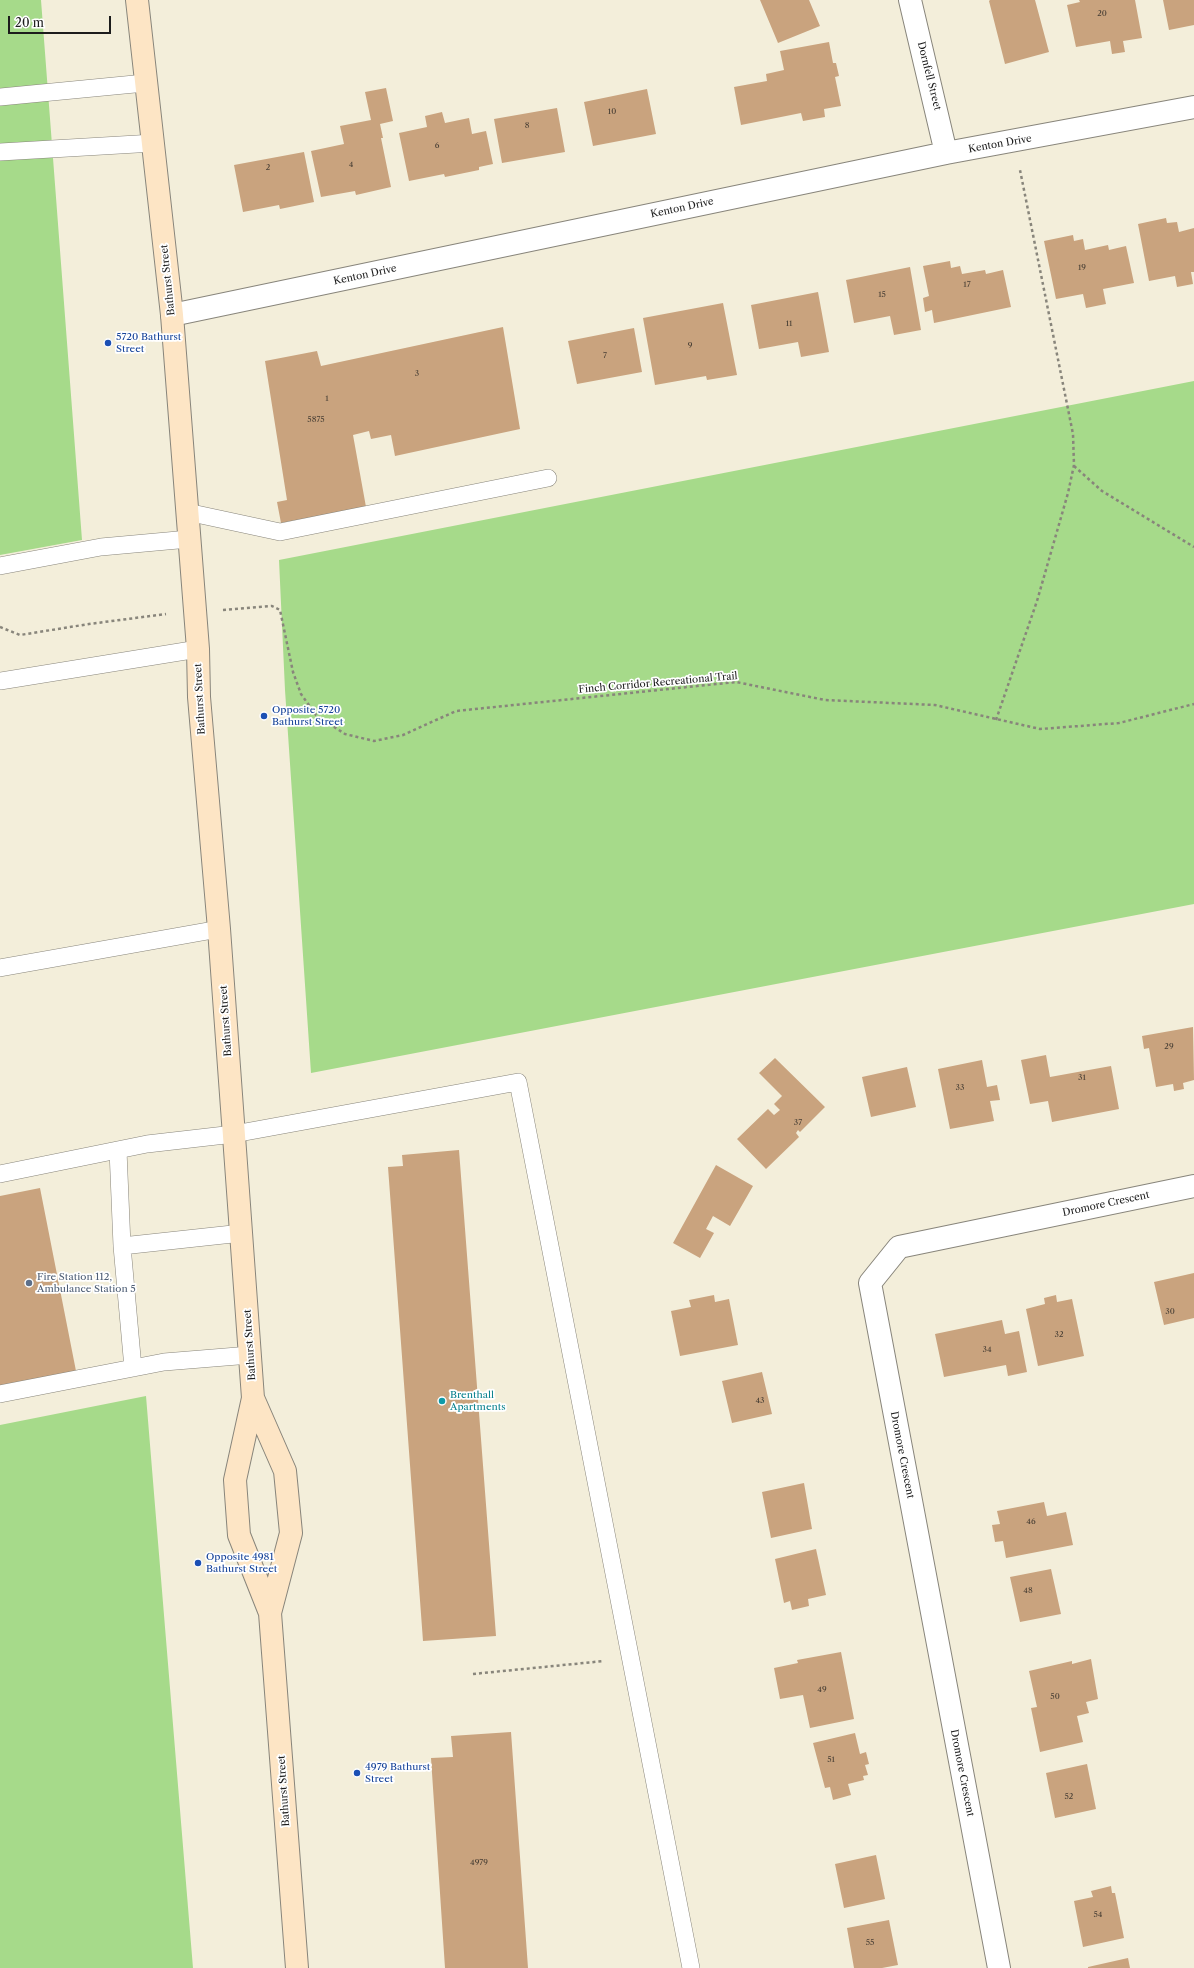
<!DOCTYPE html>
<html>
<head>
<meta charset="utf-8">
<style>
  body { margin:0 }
  #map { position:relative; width:1194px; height:1968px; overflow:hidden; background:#f3eeda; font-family:"Libre Caslon Text",serif }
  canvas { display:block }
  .scale { position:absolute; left:8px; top:16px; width:103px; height:18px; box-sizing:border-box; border:2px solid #1c1c1c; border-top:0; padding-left:5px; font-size:12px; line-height:14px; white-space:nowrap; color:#1c1c1c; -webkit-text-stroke:3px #fff; paint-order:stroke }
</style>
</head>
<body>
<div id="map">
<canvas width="1194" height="1968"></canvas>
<div class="scale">20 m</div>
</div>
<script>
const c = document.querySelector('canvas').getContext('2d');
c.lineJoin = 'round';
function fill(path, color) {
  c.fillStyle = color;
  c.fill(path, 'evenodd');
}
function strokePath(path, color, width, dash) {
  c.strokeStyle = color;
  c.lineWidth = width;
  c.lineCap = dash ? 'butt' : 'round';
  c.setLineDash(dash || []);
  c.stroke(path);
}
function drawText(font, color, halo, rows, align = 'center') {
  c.font = font + ' "Libre Caslon Text",serif';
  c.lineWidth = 3.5;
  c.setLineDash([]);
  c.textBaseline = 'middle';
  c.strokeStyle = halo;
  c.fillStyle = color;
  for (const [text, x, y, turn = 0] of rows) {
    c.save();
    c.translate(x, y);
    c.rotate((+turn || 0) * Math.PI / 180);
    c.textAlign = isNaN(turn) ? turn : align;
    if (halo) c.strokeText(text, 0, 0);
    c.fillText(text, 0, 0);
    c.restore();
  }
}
const green = new Path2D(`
  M0,0h41l41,540 -82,15z
  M1194,381v523l-883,169 -26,-383 -6,-130z
  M146,1396l47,572h-193v-543z`);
const building = new Path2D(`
  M760,0h49l11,26 -42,17z
  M990,0h45l14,52 -44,12 -16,-63z
  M1079,0h56l7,38 -19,3 2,11 -13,2 -2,-13 -34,6 -9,-42 13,-3z
  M1163,0h31v25l-25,5z
  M829,42l4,21h3l3,13 -4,1 6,29 -17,3 1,8 -22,4 -2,-8 -60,12 -7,-38 33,-6 -1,-7 18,-4 -4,-19z
  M386,88l7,33 -13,3 3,14h-2l10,49 -35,8 -1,-4 -34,6 -10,-46 33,-7 -4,-18 31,-6 -6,-28z
  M647,89l9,45 -63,12 -9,-44z
  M557,108l8,44 -63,11 -8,-44z
  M442,112l3,11 24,-5 3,16 14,-3 7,33 -14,3v3l-34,7 -1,-3 -35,7 -10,-48 28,-6 -2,-11z
  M304,152l10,50 -34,7 -1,-4 -36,7 -9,-47z
  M1166,218l1,5 10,-1 2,10 15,-4v44h-3l2,12 -16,3 -2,-11 -26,5 -11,-57z
  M1073,235l1,6 9,-2 2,11 23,-5 1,5 17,-4 8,37 -31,6 3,15 -20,4 -3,-14 -27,5 -12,-58z
  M950,261l1,7 9,-2 2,8 23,-4 1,4 17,-4 8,37 -77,16 -2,-13 -7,2 -2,-14 6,-2 -6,-30z
  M910,267l11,63 -27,5 -4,-19 -36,7 -8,-43z
  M818,292l11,60 -28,5 -3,-15 -39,7 -8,-44z
  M723,303l14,72 -30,5 -1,-4 -51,9 -12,-67z
  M503,327l17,102 -125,27 -4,-21 -20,4 -2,-8 -16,4 13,72 -85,16 -4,-21 10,-2 -22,-139 52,-10 4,15z
  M634,328l8,44 -65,12 -9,-43z
  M1193,1027l1,53 -11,3 1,6 -10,2 -1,-7 -17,3 -7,-39 -5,1 -2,-13z
  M1046,1055l4,22 61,-11 8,43 -67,13 -4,-21 -18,3 -9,-44z
  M775,1058l50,49 -25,25 -2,-2 -2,3 3,4 -33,32 -29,-30 31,-30 6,6 6,-5 -6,-6 8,-8 -23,-23z
  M982,1060l5,27 10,-2 3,15 -10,1 4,20 -44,8 -12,-60z
  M907,1067l9,40 -45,10 -9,-40z
  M459,1150l37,486 -73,5 -35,-474 15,-1 -1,-11z
  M716,1165l37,21 -23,40 -17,-10 -7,13 8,4 -14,25 -27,-15z
  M40,1188l36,183 -76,15v-190z
  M1194,1273v45l-30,7 -10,-43z
  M714,1295l1,7 14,-3 9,46 -58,11 -9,-45 20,-4 -2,-7z
  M1056,1295l1,7 15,-3 12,57 -46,10 -12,-57 19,-5 -1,-6z
  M1002,1320l3,14 14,-3 8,41 -19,4 -2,-11 -62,12 -9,-43z
  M762,1372l10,42 -40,9 -10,-42z
  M804,1483l8,46 -41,9 -9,-46z
  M1044,1502l3,14 19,-4 7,33 -67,13 -3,-17 -8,1 -3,-17 8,-1 -3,-13z
  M816,1549l10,46 -18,4 1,7 -17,4 -2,-9 -6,2 -9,-44z
  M1051,1569l10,45 -41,8 -10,-45z
  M841,1652l13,67 -44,9 -7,-33 -23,4 -6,-31 24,-5 -1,-3z
  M1091,1659l7,40 -12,3 3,11 -12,3 6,26 -43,10 -9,-44 6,-1 -8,-36 43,-10v3z
  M511,1732l17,236h-83l-14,-210 22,-1 -2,-21z
  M855,1733l5,21 6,-2 3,12 -4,1 3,10 -5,1 1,4 -16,4 3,11 -18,5 -3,-13 -5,1 -12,-45z
  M1087,1764l9,45 -41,9 -9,-45z
  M876,1855l9,44 -41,9 -9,-44z
  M1111,1886l1,7h3l9,45 -41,9 -9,-46 19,-4 -2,-6z
  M889,1920l9,45 -16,3h-28l-7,-40z
  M1128,1958l2,10h-42v-1z`);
const path = new Path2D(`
  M1074,466l28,25 92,56
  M223,610l49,-4 8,4 13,62 8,22 15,21 29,19 29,7 29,-6 53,-24 280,-29 89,18 110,5 105,24 79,-6 75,-19
  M0,627l20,8 69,-11 77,-10
  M996,720l41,-119 31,-108 6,-28 -1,-31 -53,-264
  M473,1674l131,-13`);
const lane = new Path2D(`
  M0,97l145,-14
  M0,152l154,-9
  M187,512l93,20 268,-54
  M0,566l101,-19 88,-8
  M0,681l198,-32
  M0,968l219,-39
  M118,1150l4,96 11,122
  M0,1174l147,-30 87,-10 284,-52 173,886
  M122,1246l120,-13
  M0,1394l164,-32 86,-7`);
const street = new Path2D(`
  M910,0l36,153
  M172,315l774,-162 248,-46
  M999,1968l-129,-685 29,-36 295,-61`);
const secondary = new Path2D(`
  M137,0l35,315 26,334 1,48 20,232 34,469 -18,82 1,14 3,41 31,78 27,355
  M253,1398l32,73 6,62 -21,80`);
const markers = [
  [108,343,4,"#1a4fb4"],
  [264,716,4,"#1a4fb4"],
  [29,1283,4,"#5c6f8a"],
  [442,1401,4,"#0f9aa8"],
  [198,1563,4,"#1a4fb4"],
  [357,1773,4,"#1a4fb4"]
];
const numberNames = [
  ["20",1102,14],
  ["10",612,112],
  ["8",527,126],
  ["6",437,146],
  ["4",351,165],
  ["2",268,168],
  ["19",1082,268],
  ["17",967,285],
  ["15",882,295],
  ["11",789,324],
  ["9",690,346],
  ["7",605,356],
  ["3",417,374],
  ["1",327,399],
  ["5875",316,420],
  ["29",1169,1047],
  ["31",1082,1078],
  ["33",960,1088],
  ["37",798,1123],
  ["30",1170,1312],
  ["32",1059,1335],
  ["34",987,1350],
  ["43",760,1401],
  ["46",1031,1522],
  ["48",1028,1591],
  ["49",822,1690],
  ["50",1055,1697],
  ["51",831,1760],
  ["52",1069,1797],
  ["4979",479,1863],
  ["54",1098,1915],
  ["55",870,1943]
];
const streetNames = [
  ["Dornfell Street",929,76,76],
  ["Kenton Drive",1000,144,-10],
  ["Kenton Drive",682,208,-12],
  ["Kenton Drive",365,275,-12],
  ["Bathurst Street",168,280,-96],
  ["Finch Corridor Recreational Trail",658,683,-5],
  ["Bathurst Street",200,699,-93],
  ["Bathurst Street",226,1021,-94],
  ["Dromore Crescent",1106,1204,-12],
  ["Bathurst Street",250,1345,-94],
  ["Dromore Crescent",902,1455,79],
  ["Dromore Crescent",962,1773,79],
  ["Bathurst Street",284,1791,-94]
];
const transitNames = [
  ["5720 Bathurst",116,337],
  ["Street",116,349],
  ["Opposite 5720",272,710],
  ["Bathurst Street",272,722],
  ["Opposite 4981",206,1557],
  ["Bathurst Street",206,1569],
  ["4979 Bathurst",365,1767],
  ["Street",365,1779]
];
const serviceNames = [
  ["Fire Station 112,",37,1277],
  ["Ambulance Station 5",37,1289]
];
const cultureNames = [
  ["Brenthall",450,1395],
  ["Apartments",450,1407]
];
fill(green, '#a6da8a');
fill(building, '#c9a37e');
strokePath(lane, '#88857b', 18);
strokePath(street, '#88857b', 24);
strokePath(secondary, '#88857b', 24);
strokePath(path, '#88857b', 2.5, [3, 3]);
strokePath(lane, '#fff', 17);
strokePath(street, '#fff', 22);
strokePath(secondary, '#fde5c5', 22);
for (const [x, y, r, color] of markers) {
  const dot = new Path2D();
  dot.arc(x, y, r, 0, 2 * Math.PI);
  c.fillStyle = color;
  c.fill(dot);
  strokePath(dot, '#fff', 1.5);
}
drawText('8px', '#473e34', null, numberNames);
drawText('10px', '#1c1c1c', '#fff', streetNames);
drawText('10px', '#164399', '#fff', transitNames, 'left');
drawText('10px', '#4e5e75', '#fff', serviceNames, 'left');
drawText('10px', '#0d838f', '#fff', cultureNames, 'left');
</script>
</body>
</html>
